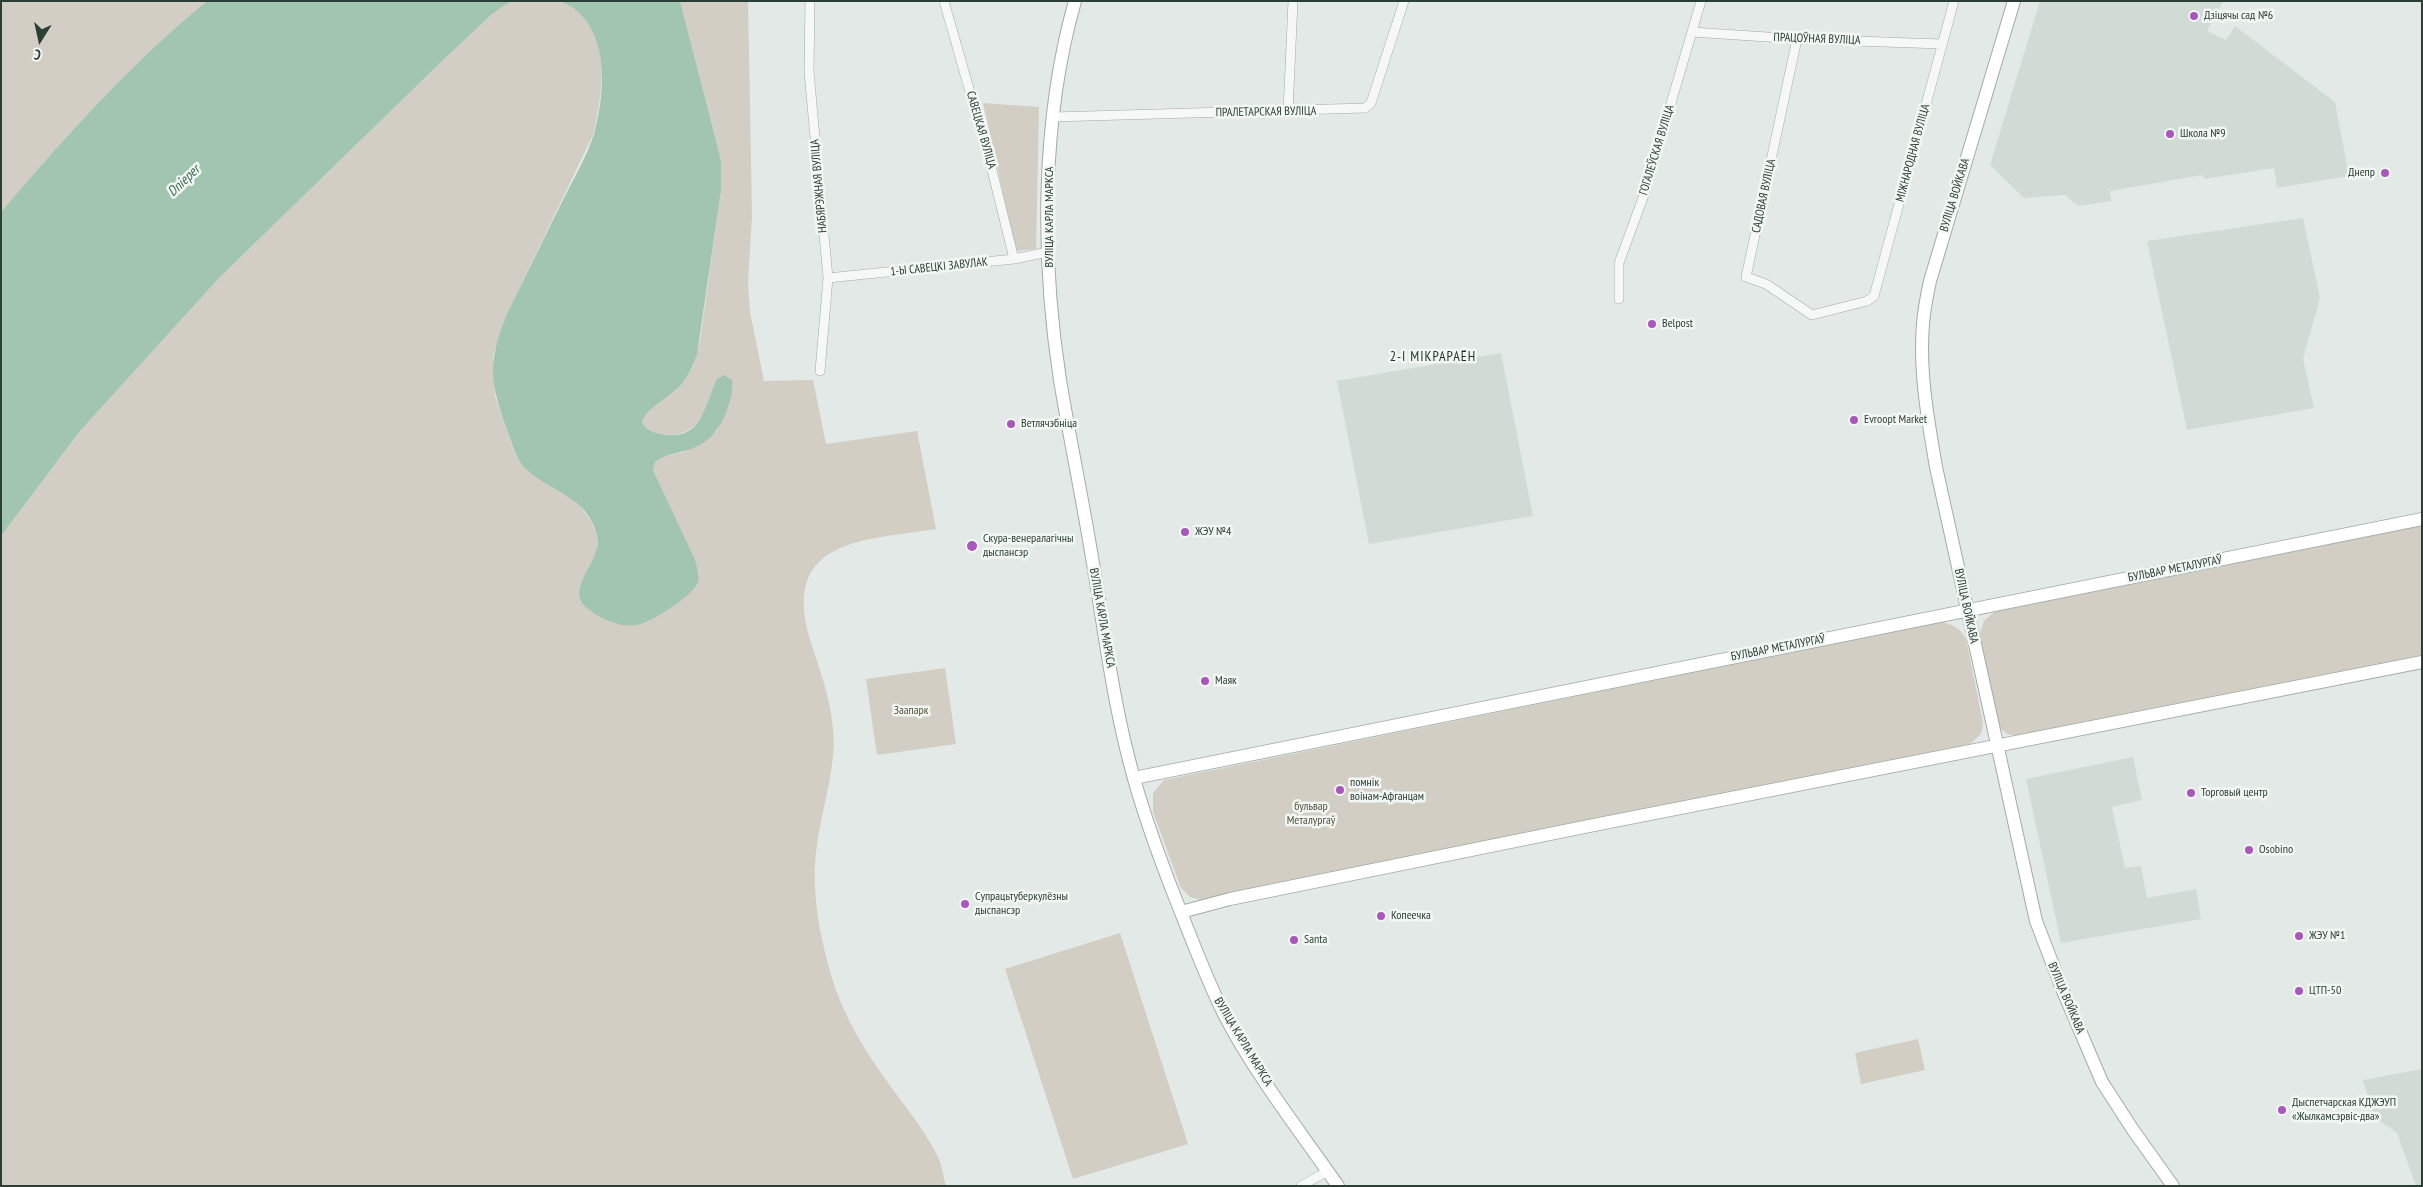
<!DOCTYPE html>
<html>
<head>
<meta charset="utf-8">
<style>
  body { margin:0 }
  #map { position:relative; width:2423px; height:1187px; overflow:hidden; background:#e2e9e6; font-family:"PT Sans Narrow",sans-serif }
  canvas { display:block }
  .frame { position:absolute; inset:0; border:2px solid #2c3f37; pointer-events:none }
  .north { position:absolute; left:15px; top:15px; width:50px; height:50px; -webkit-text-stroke:4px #f2f7f4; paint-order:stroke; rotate:190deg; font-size:14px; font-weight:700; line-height:20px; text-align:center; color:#2c3f37 }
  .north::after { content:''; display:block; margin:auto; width:18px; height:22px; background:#2c3f37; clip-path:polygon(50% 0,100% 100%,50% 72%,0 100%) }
</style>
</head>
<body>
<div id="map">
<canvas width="2423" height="1187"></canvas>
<div class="frame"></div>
<div class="north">С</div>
</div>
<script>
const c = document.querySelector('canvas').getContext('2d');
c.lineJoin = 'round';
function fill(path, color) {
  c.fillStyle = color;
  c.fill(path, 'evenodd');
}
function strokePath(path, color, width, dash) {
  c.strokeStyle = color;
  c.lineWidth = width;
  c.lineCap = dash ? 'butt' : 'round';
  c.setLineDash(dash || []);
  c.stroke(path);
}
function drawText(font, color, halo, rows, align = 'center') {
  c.font = font + ' "PT Sans Narrow",sans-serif';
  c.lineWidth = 5;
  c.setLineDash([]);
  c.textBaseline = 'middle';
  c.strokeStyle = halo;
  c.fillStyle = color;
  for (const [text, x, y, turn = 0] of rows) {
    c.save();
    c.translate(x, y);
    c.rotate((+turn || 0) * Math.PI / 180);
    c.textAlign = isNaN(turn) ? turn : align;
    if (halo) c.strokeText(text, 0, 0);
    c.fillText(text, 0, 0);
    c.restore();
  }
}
const built = new Path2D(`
  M2040,1h183l-16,30 19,9 9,-14 100,76 14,74 -72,12 -3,-20 -70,11 -1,-4 -93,16 1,10 -33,5 -13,-11 -41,3 -34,-33z
  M2303,218l17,80 -17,61 11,49 -127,22 -40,-189z
  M1501,353l32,163 -164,28 -32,-163z
  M2133,757l9,43 -30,7 13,61 16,-2 6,32 49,-9 5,30 -140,24 -35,-164z
  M2422,1069v117h-6l-19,-53 -23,-16 -11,-37z`);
const green = new Path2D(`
  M1,1h206c-77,63 -142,136 -206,211z
  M510,1c16,0 35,-1 51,0 6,1 11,6 16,10 35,28 25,87 16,124l-87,181 -13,40 2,40 20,58 11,15 38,23 16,14 11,15 7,15 -1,16 -14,28 66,40c20,-12 48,-24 50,-48l-46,-102 2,-8 7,-5 21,-5 34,-21 15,-41 1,-6h-18c-8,28 -19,56 -54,50 -8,-2 -15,-4 -19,-12 2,-13 30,-27 40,-38 11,-13 14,-28 18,-44l21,-149v-31l-41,-159h68l4,214 -4,68 2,29 14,69 49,-1 13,64 91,-13 19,98c-69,11 -154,9 -127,107 9,30 21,59 24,92 4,38 -11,79 -16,117 -7,44 3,92 15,133 10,34 31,70 52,99 18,26 39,50 53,78 5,9 6,21 9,31h-945v-650l79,-105 139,-153 219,-213 54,-51z
  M983,103l56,4 -3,142 -20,2z
  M2422,526v130l-402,80 -13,-2 -10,-9 -17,-92 4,-12 10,-9z
  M1942,622c12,3 18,6 24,17l17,84 -2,11 -11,10 -769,156 -11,-3 -9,-9 -28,-76v-19l11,-13z
  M945,668l11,76 -79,11 -11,-76z
  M1120,933l68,211 -115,35 -68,-210z
  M1918,1039l7,31 -64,14 -6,-31z`);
const water = new Path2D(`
  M207,1h304l-19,13 -54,51 -219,213 -139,153 -79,105v-324c64,-75 129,-148 206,-211z
  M561,1h119l41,159v31l-24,163c-4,11 -8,22 -16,31 -9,10 -37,25 -39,37 4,8 10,10 19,12 41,8 43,-27 56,-55l7,-4 8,5c2,10 -2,21 -5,30 -8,22 -20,35 -43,41 -10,3 -20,4 -29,11l-2,8 42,90c2,7 5,15 3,22 -6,15 -46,40 -62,43 -16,3 -37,-7 -49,-17 -24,-20 17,-48 10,-73 -10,-39 -46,-43 -70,-65 -11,-10 -14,-24 -19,-37 -17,-50 -22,-65 -2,-117 19,-39 38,-78 57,-116 11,-22 24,-44 31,-66 12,-43 17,-111 -33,-133z`);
const street = new Path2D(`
  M810,1l-1,71 19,206 -8,93
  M944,1l46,161 24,97
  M1692,32l105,7 145,5
  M1797,39l-51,238 20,7 46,31 55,-14 7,-5 80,-295
  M1288,112l5,-111
  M1053,117l312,-9 6,-5 33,-102
  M828,278l186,-19 34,-7
  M1619,299v-36l25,-68 57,-194
  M1301,1186l27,-15`);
const secondary = new Path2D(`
  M1075,1c-34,120 -34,257 -15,379 9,54 20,107 29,160 13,72 21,145 39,216 13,53 32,104 52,154 14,35 27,70 44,104 31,60 75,116 114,172
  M2014,1l-84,280c-3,14 -6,28 -7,43 -4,48 5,96 13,143l100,454 27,70 39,91 31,48 40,56
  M1134,778l1288,-259
  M1181,912l49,-13 364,-74 828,-163`);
const markers = [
  [2194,16,5,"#a956bf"],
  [2170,134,5,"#a956bf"],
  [2385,173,5,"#a956bf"],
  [1652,324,5,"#a956bf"],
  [1854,420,5,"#a956bf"],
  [1011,424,5,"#a956bf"],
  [1185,532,5,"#a956bf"],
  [972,546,6,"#a956bf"],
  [1205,681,5,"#a956bf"],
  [1340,790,5,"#a956bf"],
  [2191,793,5,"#a956bf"],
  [2249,850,5,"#a956bf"],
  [965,904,5,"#a956bf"],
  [1381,916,5,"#a956bf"],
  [2299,936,5,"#a956bf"],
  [1294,940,5,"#a956bf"],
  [2299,991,5,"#a956bf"],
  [2282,1110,5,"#a956bf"]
];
const poiNames = [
  ["Дзіцячы сад №6",2204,16],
  ["Школа №9",2180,134],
  ["Днепр",2375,173,"right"],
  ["Belpost",1662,324],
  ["Evroopt Market",1864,420],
  ["Ветлячэбніца",1021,424],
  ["ЖЭУ №4",1195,532],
  ["Скура-венералагічны",983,539],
  ["дыспансэр",983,553],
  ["Маяк",1215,681],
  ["помнік",1350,783],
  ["воінам-Афганцам",1350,797],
  ["Торговый центр",2201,793],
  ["Osobino",2259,850],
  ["Супрацьтуберкулёзны",975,897],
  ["дыспансэр",975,911],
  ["Копеечка",1391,916],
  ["ЖЭУ №1",2309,936],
  ["Santa",1304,940],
  ["ЦТП-50",2309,991],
  ["Дыспетчарская КДЖЭУП",2292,1103],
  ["«Жылкамсэрвіс-два»",2292,1117]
];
const streetNames = [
  ["ПРАЦОЎНАЯ ВУЛІЦА",1817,39,2],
  ["ПРАЛЕТАРСКАЯ ВУЛІЦА",1266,112,-1],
  ["САВЕЦКАЯ ВУЛІЦА",981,130,74],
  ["ГОГАЛЕЎСКАЯ ВУЛІЦА",1657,150,-73],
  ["МІЖНАРОДНАЯ ВУЛІЦА",1913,153,-75],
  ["НАБЯРЭЖНАЯ ВУЛІЦА",819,186,-95],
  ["ВУЛІЦА ВОЙКАВА",1955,195,-73],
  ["САДОВАЯ ВУЛІЦА",1764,196,-78],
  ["ВУЛІЦА КАРЛА МАРКСА",1050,217,-90],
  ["1-Ы САВЕЦКІ ЗАВУЛАК",939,267,-6],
  ["БУЛЬВАР МЕТАЛУРГАЎ",2175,569,-11],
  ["ВУЛІЦА ВОЙКАВА",1966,606,78],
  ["ВУЛІЦА КАРЛА МАРКСА",1102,618,80],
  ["БУЛЬВАР МЕТАЛУРГАЎ",1778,648,-11],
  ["ВУЛІЦА ВОЙКАВА",2066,998,67],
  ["ВУЛІЦА КАРЛА МАРКСА",1243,1042,59]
];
const parkNames = [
  ["Заапарк",911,711],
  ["бульвар",1311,807],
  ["Металургаў",1311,821]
];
const waterNames = [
  ["Dnieper",184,181,-44]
];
const neighbourhoodNames = [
  ["2-І МІКРАРАЁН",1433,357]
];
fill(built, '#d1dbd6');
fill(green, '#d2cec4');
fill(water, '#a1c5b1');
strokePath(street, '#a0aca7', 10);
strokePath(secondary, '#a0aca7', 14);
strokePath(street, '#f5f8f6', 9);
strokePath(secondary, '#fff', 12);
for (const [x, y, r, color] of markers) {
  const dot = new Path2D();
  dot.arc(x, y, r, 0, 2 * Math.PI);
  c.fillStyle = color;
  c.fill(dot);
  strokePath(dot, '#f2f7f4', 2);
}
drawText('12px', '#2c3f37', '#f2f7f4', poiNames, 'left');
drawText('12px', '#2c3f37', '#f2f7f4', streetNames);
drawText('12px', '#59523b', '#f2f7f4', parkNames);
drawText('italic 14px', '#3b6e54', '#f2f7f4', waterNames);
c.letterSpacing = '1px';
drawText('14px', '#1e3029', '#f2f7f4', neighbourhoodNames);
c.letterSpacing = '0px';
</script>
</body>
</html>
